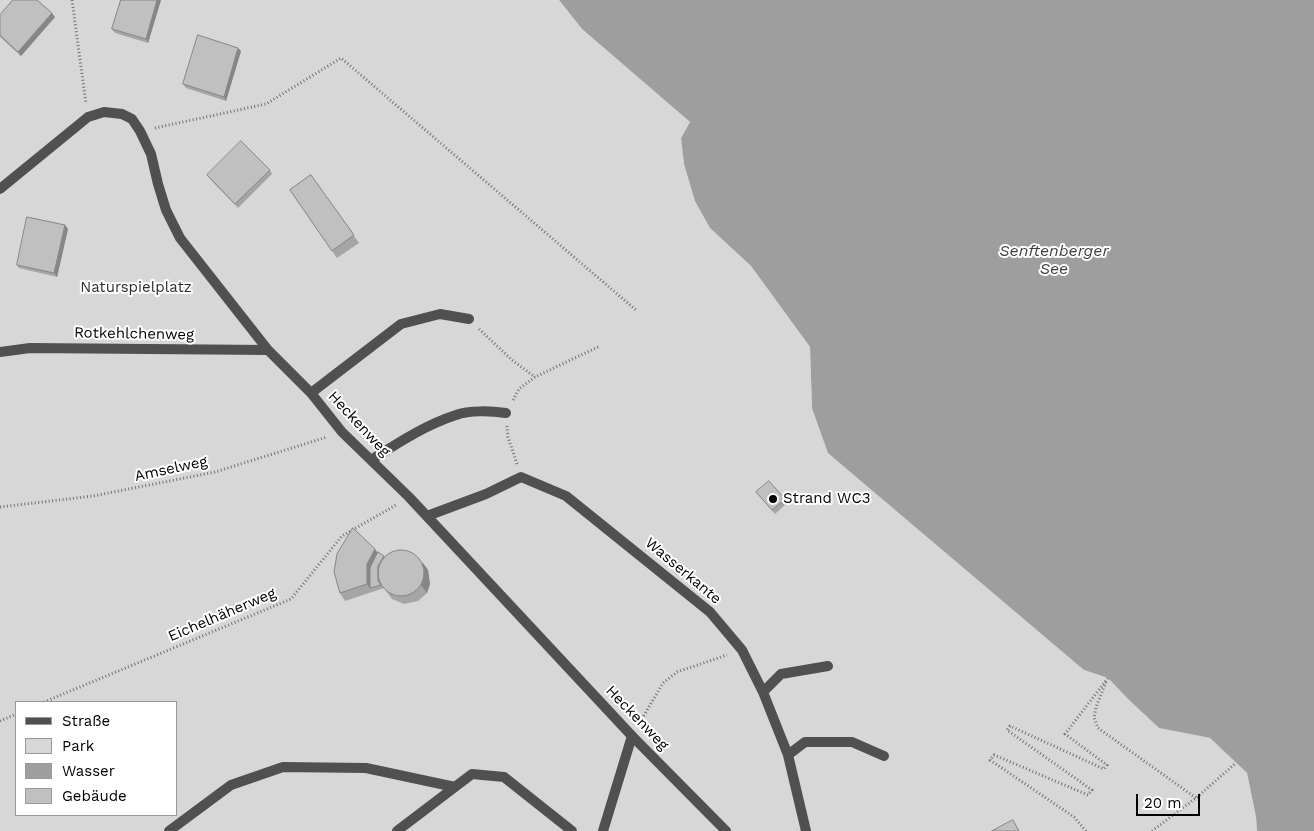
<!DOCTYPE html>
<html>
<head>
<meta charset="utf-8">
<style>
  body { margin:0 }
  #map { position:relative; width:1314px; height:831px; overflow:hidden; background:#fff; font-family:"Work Sans",sans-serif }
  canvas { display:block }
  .legend { position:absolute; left:15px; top:701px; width:162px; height:115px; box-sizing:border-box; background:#fff; border:1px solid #999; margin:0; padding:6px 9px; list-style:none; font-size:15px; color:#000 }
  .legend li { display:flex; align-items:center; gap:10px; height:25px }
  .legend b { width:25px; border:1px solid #999 }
  .scale { position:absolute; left:1136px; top:794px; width:64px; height:22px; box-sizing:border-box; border:2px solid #000; border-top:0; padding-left:6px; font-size:15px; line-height:18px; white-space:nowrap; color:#000; -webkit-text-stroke:4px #fff; paint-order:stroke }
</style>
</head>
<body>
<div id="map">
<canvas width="1314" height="831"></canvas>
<ul class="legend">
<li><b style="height:6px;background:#505050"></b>Straße</li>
<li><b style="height:14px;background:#d7d7d7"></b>Park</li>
<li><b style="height:14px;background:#9e9e9e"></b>Wasser</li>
<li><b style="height:14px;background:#c0c0c0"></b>Gebäude</li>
</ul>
<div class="scale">20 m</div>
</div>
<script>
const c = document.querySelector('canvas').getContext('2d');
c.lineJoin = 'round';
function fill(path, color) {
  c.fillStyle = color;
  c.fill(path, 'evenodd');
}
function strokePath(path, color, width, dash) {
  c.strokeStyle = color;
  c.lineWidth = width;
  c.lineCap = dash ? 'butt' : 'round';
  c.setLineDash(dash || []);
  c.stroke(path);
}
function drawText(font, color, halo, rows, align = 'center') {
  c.font = font + ' "Work Sans",sans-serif';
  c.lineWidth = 4;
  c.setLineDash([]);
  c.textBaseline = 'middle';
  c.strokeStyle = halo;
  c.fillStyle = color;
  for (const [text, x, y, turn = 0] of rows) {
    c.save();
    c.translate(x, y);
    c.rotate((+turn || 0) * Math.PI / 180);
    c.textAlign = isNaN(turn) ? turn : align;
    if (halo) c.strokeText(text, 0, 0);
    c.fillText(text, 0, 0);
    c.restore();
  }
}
const green = new Path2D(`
  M0,0h559l23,29 108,93 -9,16 3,26 26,64 41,38 59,81 2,61 272,262 24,8 20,21 31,29 51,10 37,35 9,44 1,14h-1257zM16,702h160v113h-160z`);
const water = new Path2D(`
  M559,0h755v831h-57l-1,-14 -9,-44 -37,-35 -51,-10 -31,-29 -20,-21 -24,-8 -256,-217 -16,-45 -2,-61 -59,-81 -41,-38 -15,-27 -11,-37 -3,-26 9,-16 -108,-93z`);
const path = new Path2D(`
  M72,0l14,104
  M155,128l111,-24 75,-46 295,252
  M479,329l33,31 23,17
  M513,400l6,-11 16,-12 65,-31
  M507,426l1,11 9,27
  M0,507l93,-11 122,-24 112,-35
  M1106,682l-10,25 -2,11 4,10 98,70
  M44,702l247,-103 51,-63 54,-31
  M0,721l16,-7
  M640,722l23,-39 14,-11 50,-17
  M1086,831l-12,-14 -84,-57 4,-5 94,40 4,-5 -85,-60 3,-4 94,43 3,-4 -42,-31 43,-56
  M1152,831l44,-33 40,-35`);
const lane = new Path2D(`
  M0,189l88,-72 16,-5 18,2 10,5 8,12 11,23 7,30 8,26 14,28 88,112 43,43 31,39 67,65 223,239 94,95
  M0,352l30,-4 238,2
  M311,393l90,-69 39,-10 29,5
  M371,460c27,-17 54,-35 85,-45 13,-5 36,-4 50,-2
  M427,516l59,-22 35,-17 45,19 144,116 32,38 21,42 25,63 18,76
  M763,692l18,-18 47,-8
  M788,755l17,-13h47l32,14`);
const street = new Path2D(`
  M169,831l62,-46 52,-18 83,1 89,19
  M397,831l75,-57 32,3 68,54
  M603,831l29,-95`);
const wall = new Path2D(`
  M121,0h40l-13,43 -33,-10 -3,-4z
  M0,15l55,2 -34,39 -21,-19z
  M238,48l3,3 -15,50 -40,-13 -3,-4z
  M270,170l2,4 -34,34 -28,-29 -3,-4z
  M311,175l48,68 -22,15 -47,-68z
  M65,225l3,4 -11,48 -38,-9 -2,-3z
  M756,492l29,7 3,3 -13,12z
  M384,556l39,7 5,7 2,14 -3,9 -9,8 -14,3 -12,-5 -8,-11 -39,13 -5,-8z`);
const shadedWall = new Path2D(`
  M157,0h4l-13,43 -2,-4z
  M52,13l3,4 -34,39 -3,-4z
  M238,48l3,3 -15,50 -2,-4z
  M65,225l3,4 -11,48 -3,-4z
  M375,549l5,7 -10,32 -3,-4v-20z
  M423,563l5,7 2,14 -3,9 -6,-8z`);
const building = new Path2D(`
  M13,0h24l15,13 -34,39 -18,-17v-20z
  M121,0h36l-11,39 -34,-10z
  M198,35l40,13 -14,49 -41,-13z
  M241,141l29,29 -35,34 -28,-29z
  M311,175l43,60 -22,16 -42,-61z
  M27,217l38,8 -11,48 -37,-8z
  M769,481l16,18 -13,11 -16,-18z
  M353,528l22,21 -8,15v20l-27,9 -6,-21 3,-18z
  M378 573a23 23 0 1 1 46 0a23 23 0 1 1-46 0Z
  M378,552l6,4 -6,10v15l3,4 -11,3v-20z
  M1013,820l6,11h-27z`);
const markers = [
  [773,499,5,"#000"]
];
const parkNames = [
  ["Naturspielplatz",136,288]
];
const streetNames = [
  ["Rotkehlchenweg",134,334,1],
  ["Heckenweg",359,424,47],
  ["Amselweg",171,469,-12],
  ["Wasserkante",683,571,40],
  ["Eichelhäherweg",222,615,-23],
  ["Heckenweg",637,718,46]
];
const poiNames = [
  ["Strand WC3",783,499]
];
const waterNames = [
  ["Senftenberger",1054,251],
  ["See",1054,269]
];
fill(green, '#d7d7d7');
fill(water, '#9e9e9e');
strokePath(path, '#727272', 3, [1, 2.5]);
strokePath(lane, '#505050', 10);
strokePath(street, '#505050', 10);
fill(wall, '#a5a5a5');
fill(shadedWall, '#868686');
fill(building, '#c0c0c0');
strokePath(building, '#868686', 1);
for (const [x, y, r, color] of markers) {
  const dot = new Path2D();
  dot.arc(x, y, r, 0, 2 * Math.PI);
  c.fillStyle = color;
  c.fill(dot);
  strokePath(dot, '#fff', 2);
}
drawText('15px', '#2e2e2e', '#fff', parkNames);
drawText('15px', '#000', '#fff', streetNames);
drawText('15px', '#000', '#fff', poiNames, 'left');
drawText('italic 16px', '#3f3f3f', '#fff', waterNames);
</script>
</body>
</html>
